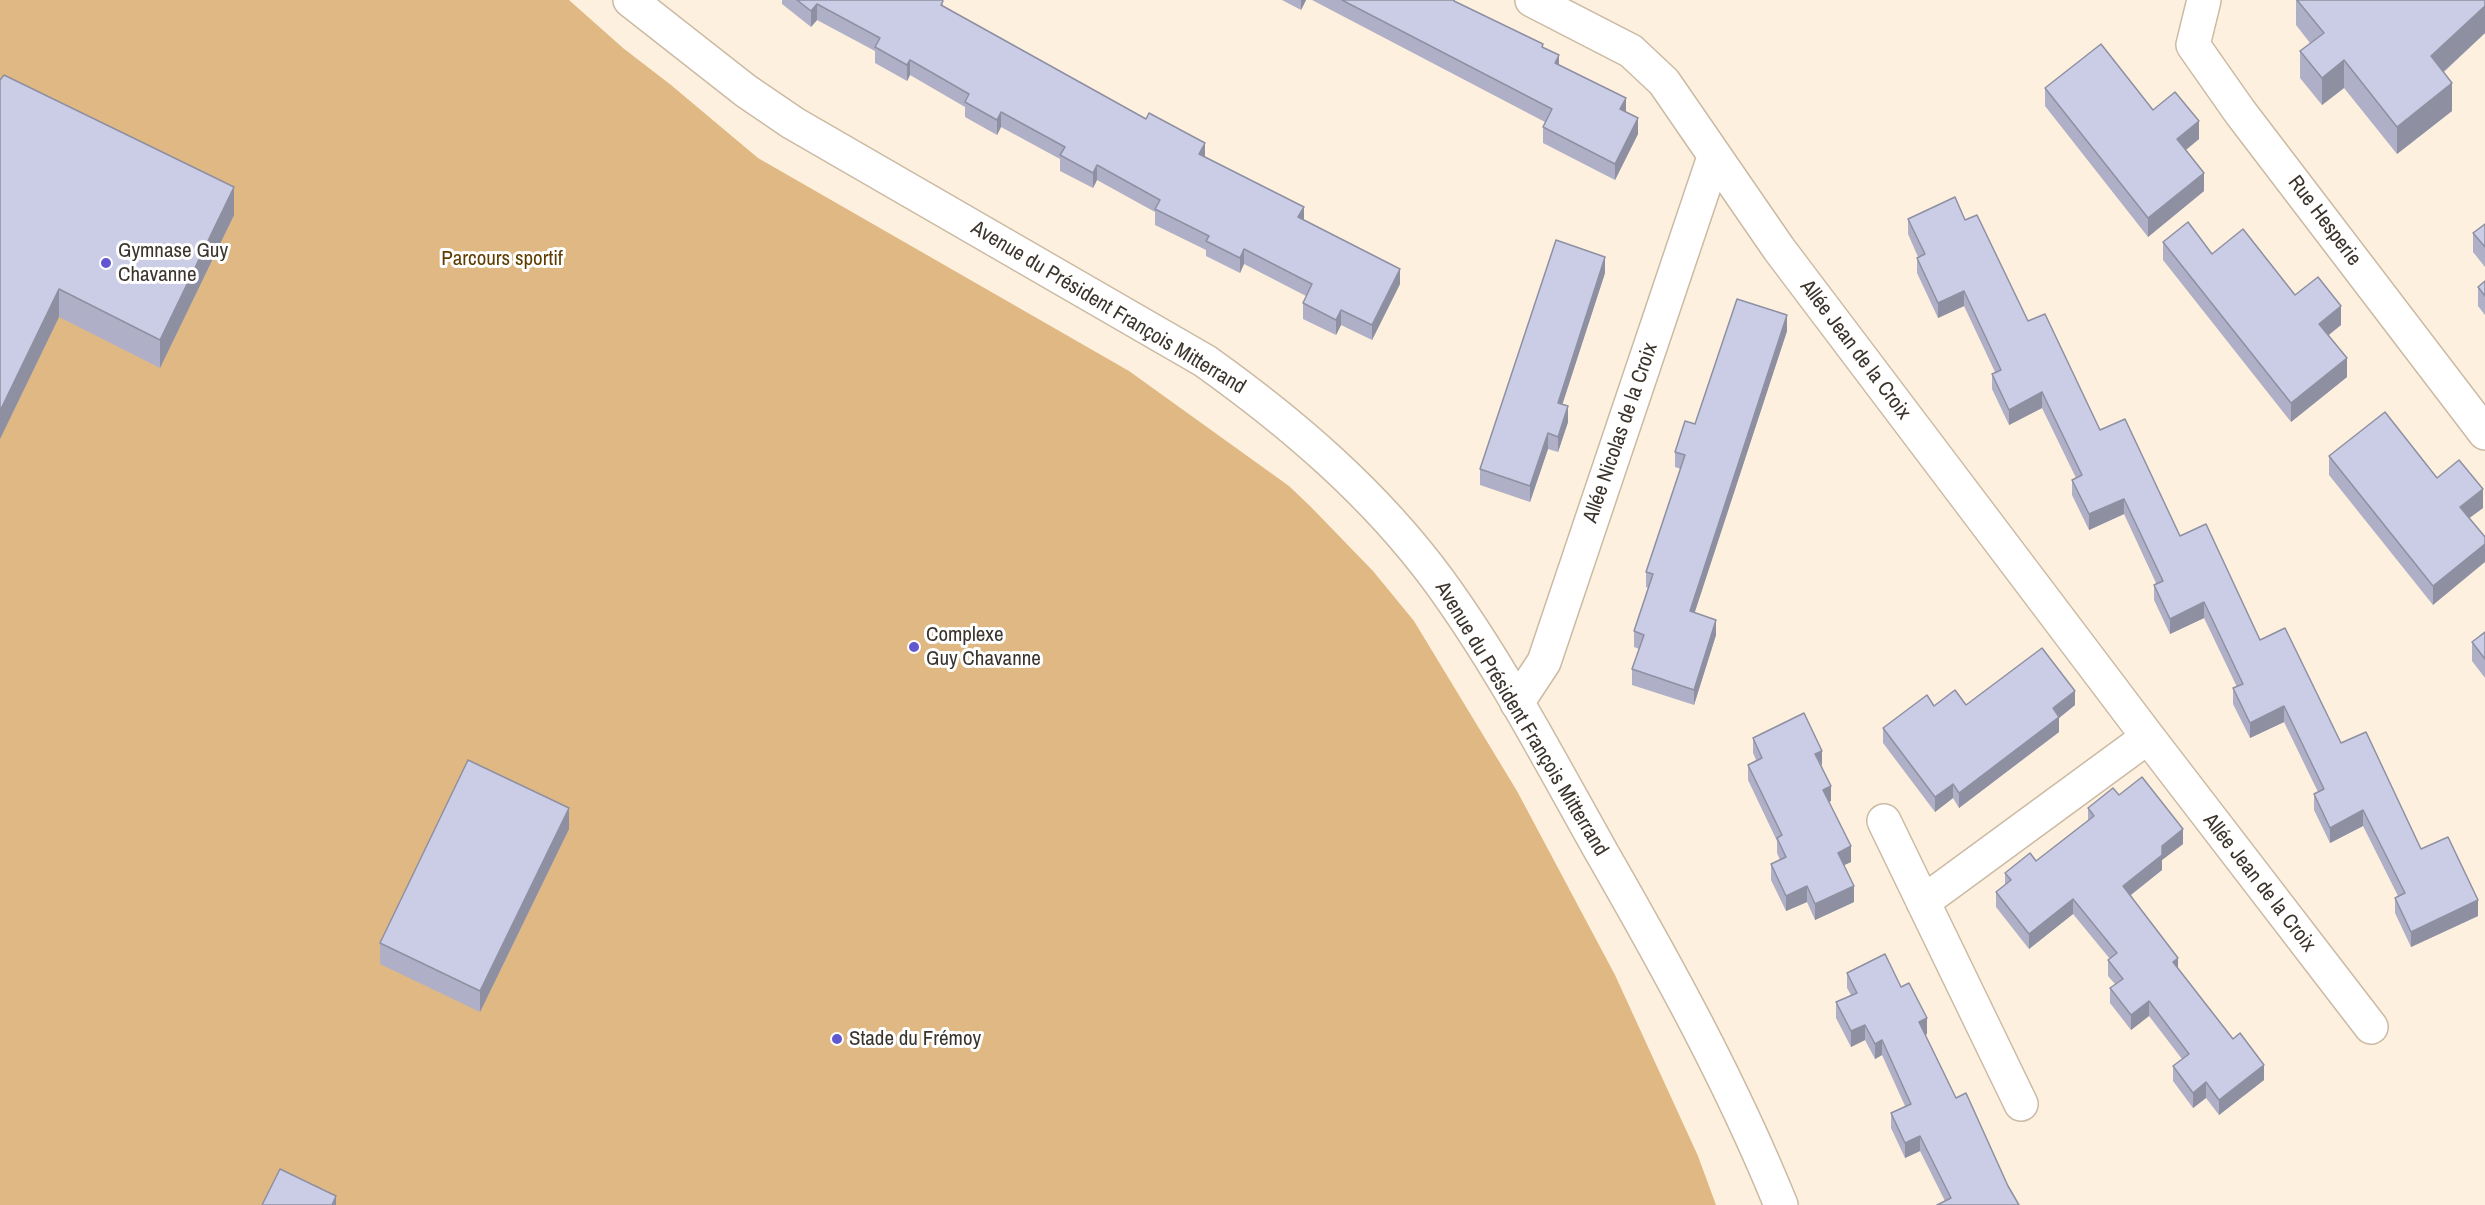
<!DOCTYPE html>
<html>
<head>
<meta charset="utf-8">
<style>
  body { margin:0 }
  canvas { display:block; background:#fef0de }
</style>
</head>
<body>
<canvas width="2485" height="1205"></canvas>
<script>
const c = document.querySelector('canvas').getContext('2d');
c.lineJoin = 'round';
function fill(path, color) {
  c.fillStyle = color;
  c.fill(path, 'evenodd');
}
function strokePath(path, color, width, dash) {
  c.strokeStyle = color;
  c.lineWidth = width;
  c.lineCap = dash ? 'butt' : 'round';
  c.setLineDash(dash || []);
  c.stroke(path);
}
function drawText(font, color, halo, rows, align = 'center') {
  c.font = font + ' "Archivo Narrow",sans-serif';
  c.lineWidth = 6;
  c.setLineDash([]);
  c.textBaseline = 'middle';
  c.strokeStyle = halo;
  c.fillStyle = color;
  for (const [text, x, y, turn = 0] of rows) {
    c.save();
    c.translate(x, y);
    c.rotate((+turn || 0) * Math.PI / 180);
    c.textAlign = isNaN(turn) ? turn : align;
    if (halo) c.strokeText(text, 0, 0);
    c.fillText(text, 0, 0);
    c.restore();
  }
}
const green = new Path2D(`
  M0,0h569l54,48 48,37 87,73 371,213 160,115 21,20 63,65 41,50 103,170 98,184 83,181 18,49h-1716z`);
const minor = new Path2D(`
  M1532,0l99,51 33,31 115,167 369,488 223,290
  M2204,0l-11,45 47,67 245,321
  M1517,703l27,-41 170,-505
  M1884,821l137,283
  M1923,902l225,-165`);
const tertiary = new Path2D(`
  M630,0l116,91 47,32 412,238c87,62 170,133 234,220 62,85 111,180 163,272 66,115 129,229 179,352`);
const wall = new Path2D(`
  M782,0h160l1,6 262,151 99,63 96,64 -28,56 -31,-15 -5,10 -33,-16v-16l3,-7 -62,-32 -4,9 -34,-17v-6l-51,-25v-13l-58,-32 -4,8 -33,-17v-12l-59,-32 -4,8 -32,-18v-10l-55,-32 -3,6 -32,-18v-12l-58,-31 -6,7 -29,-23z
  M1282,0h24l-5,10z
  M1312,0h143v2l88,45 16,18 67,47 12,22 -23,46 -72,-37v-16l2,-5z
  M2296,0h189v33l-41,39 8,39 -55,43 -53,-66 -22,17 -22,-27v-27l10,-8 -14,-18z
  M0,80l234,135 -74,153 -101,-51 -59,122z
  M2045,88l108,22 46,29 -13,11 18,41 -56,46 -103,-131z
  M1908,219l57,1 63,101 72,109 80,106 161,207 80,106 57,67 -67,31 -16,-34v-15l3,-2 -35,-70 -33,17 -16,-33v-16l4,-2 -34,-70 -34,16 -17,-34v-16l4,-1 -33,-69 -34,16 -16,-34v-15l2,-2 -32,-69 -35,16 -17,-35v-15l4,-2 -34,-70 -33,17 -17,-36v-15l3,-2 -31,-66 -26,12 -21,-45v-15l1,-1 -10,-23z
  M2485,224v43l-12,-15v-19z
  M2163,242l49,12 83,41 46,30 -13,10 19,42 -56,45 -128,-162z
  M1605,273l-43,131 6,18 -10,30 -10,-3 -18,53 -50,-17v-16z
  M2485,281v34l-7,-9v-19z
  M1787,331l-93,282 22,22 -22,70 -62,-20v-16l7,-20 -5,-2v-16l14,-43 -2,-1v-15l35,-103 -6,-2v-15l20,-28z
  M2329,456l108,22 46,30 -14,10 -36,87 -104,-130z
  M2485,632v46l-13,-17v-19z
  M2075,705l-16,13v14l-100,76 -6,-10 -18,14 -52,-69v-15l51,-22z
  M1753,738l69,28 9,35 -2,1 22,60 -7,3 10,37 -39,18 -8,-18 -21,9 -15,-31v-16l9,-4 -3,-7v-12l-29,-61v-15l8,-5 -3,-7z
  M2119,795l64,49 -21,16v10l-31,25 47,74 86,111 -45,35 -13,-17 -13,10 -20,-27v-15l9,-7 -33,-43 -18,14 -21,-27v-15l5,-4 -7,-8v-16l2,-1 -37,-45 -44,35 -33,-42v-15l9,-7v-12l31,-12 52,-41v-12z
  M569,829l-89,183 -100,-48v-21z
  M1847,973l54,14 26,47 -2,1 31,63 52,88 -63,15 -25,-50 -15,7 -14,-30v-15l14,-7 -23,-51 -7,4 -10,-19 -14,7 -15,-29v-16l15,-7 -4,-7z`);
const shadedWall = new Path2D(`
  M1301,0h5l-5,10z
  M817,4v16l-6,7v-16z
  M2485,6v27l-54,50v-27z
  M1559,55v16l-4,-8z
  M910,60v15l-3,6v-16z
  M2344,60v28l-22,17v-27z
  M2452,83v28l-55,43v-27z
  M1626,98v15l-6,-4z
  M1001,112v15l-4,8v-15z
  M1638,118v16l-23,46v-16z
  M2199,121v18l-22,18v-18z
  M1205,143v16l-6,-5z
  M1097,165v15l-4,8v-15z
  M2204,173v18l-56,46v-19z
  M234,187v28l-74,153v-28z
  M1304,207v16l-6,-6z
  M1244,249v15l-4,9v-15z
  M1605,257v16l-47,145v-15z
  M1400,269v15l-28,56v-15z
  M59,289v28l-59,122v-28z
  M1964,291v15l-26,12v-15z
  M2341,306v19l-22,18v-19z
  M1341,310v15l-5,10v-15z
  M1787,315v16l-97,296v-16z
  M2347,358v19l-56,45v-19z
  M2042,392v16l-33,17v-15z
  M1568,406v16l-10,30v-15z
  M1548,433v16l-18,53v-16z
  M2483,489v19l-23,17v-18z
  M2124,499v15l-35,16v-16z
  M2485,544v18l-52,43v-19z
  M2204,602v16l-34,16v-15z
  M1716,620v15l-22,70v-15z
  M2075,691v14l-16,13v14l-100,76v-15l94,-85z
  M2284,706v16l-34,16v-15z
  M1822,751v15l-7,-12z
  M1953,784v14l-18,14v-15z
  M1831,786v15l-8,4v-15z
  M569,808v21l-89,183v-21z
  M2363,810v16l-33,17v-15z
  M2183,829v15l-21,16v10l-39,31v-15l39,-40z
  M1851,846v16l-13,6v-15z
  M1807,886v16l-21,9v-15z
  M1854,886v16l-39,18v-16z
  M2073,899v15l-44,35v-15z
  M2478,900v16l-67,31v-15z
  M2178,958v15l-5,-11z
  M2149,1001v15l-18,14v-15z
  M1927,1018v16l-8,4v-16z
  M1865,1025v15l-14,7v-16z
  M1882,1040v15l-7,4v-15z
  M2264,1065v15l-45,35v-15z
  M2206,1082v16l-13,10v-15z
  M1920,1136v15l-15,7v-15z
  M336,1196v9h-4z`);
const building = new Path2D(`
  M797,0h145l1,1 -2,4 205,114 3,-6 56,30 -6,11 105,53 -6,10 102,52 -28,56 -31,-15 -5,10 -33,-17 9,-19 -68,-35 -4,9 -34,-17 3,-5 -54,-27 5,-9 -63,-35 -4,8 -33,-18 5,-8 -64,-35 -4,8 -32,-18 4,-8 -59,-34 -3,5 -32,-18 5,-9 -63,-34 -6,7z
  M1342,0h112v1l89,43 -1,3 17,8 -4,8 71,35 -6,11 18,9 -23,46 -72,-37 9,-18z
  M2297,0h188v6l-54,50 21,27 -55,44 -53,-67 -22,18 -22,-27 24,-18z
  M2101,44l52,66 22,-18 24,29 -22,18 27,34 -56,45 -103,-130z
  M4,75l230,112 -74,153 -101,-51 -59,122v-331z
  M1955,197l10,23 12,-5 51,106 17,-7 55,116 25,-11 55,117 26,-12 54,116 25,-12 56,115 25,-11 55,117 27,-12 30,63 -67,32 -16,-34 10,-5 -42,-83 -33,18 -16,-34 10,-5 -40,-83 -34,17 -17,-35 10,-4 -39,-82 -34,17 -16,-34 9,-4 -39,-82 -35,15 -17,-34 10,-5 -40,-83 -33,18 -17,-36 9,-4 -37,-79 -26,12 -21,-45 8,-4 -17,-35z
  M2188,222l24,32 31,-25 52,66 23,-18 23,29 -22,18 28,34 -56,45 -128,-161z
  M2485,224v23l-12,-14z
  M1556,240l49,17 -47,146 10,3 -10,31 -10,-4 -18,53 -50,-17z
  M2485,281v15l-7,-9z
  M1737,299l50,16 -97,296 26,9 -22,70 -62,-21 12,-34 -10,-4 19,-57 -7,-2 39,-117 -10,-3 10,-31 10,3z
  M2385,412l52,66 22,-18 24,29 -23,18 25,30v7l-52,42 -104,-130z
  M2485,632v27l-13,-17z
  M2042,648l33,43 -22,17 6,9 -100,76 -6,-9 -18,13 -52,-69 44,-33 7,11 21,-16 11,15z
  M1804,713l18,38 -7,3 16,32 -8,4 28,56 -13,7 16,33 -39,18 -8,-18 -21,10 -15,-32 15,-7 -9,-19 5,-3 -34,-70 14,-7 -9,-20z
  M468,760l101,48 -89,183 -100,-48z
  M2142,777l41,52 -21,17v9l-39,31 55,72 -5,4 60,77 7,-6 24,32 -45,35 -13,-18 -13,11 -20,-27 16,-12 -40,-53 -18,14 -21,-27 13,-9 -15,-19 9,-7 -44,-54 -44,35 -33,-42 15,-12 -6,-7 25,-20 6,8 58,-45 -6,-8 25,-20 6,7z
  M1885,954l16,33 8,-4 18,35 -8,4 37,76 10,-5 42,93 11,19h-82l14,-7 -31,-62 -15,7 -14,-30 20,-9 -29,-64 -7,4 -10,-19 -14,6 -15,-29 21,-9 -10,-20z
  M280,1169l56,27 -4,9h-70z`);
const markers = [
  [106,263,6,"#6157d0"],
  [914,647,6,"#6157d0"],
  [837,1039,6,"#6157d0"]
];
const streetNames = [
  ["Rue Hesperie",2324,221,53],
  ["Avenue du Président François Mitterrand",1108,308,31],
  ["Allée Jean de la Croix",1855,350,53],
  ["Allée Nicolas de la Croix",1621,433,-71],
  ["Avenue du Président François Mitterrand",1521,719,59],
  ["Allée Jean de la Croix",2259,883,52]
];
const poiNames = [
  ["Gymnase Guy",118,251],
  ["Chavanne",118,275],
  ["Complexe",926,635],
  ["Guy Chavanne",926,659],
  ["Stade du Frémoy",849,1039]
];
const parkNames = [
  ["Parcours sportif",502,259]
];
fill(green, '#e0b883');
strokePath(minor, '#cbbaa4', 36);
strokePath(tertiary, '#cbbaa4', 36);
strokePath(minor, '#fff', 33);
strokePath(tertiary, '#fff', 33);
fill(wall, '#afb0c7');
fill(shadedWall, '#8e90a2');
fill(building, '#cbcde7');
strokePath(building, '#8e90a2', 1.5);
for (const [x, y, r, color] of markers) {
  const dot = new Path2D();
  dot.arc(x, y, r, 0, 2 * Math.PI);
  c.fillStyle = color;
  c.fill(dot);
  strokePath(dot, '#fff', 2);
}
drawText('21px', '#3b342c', '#fff', streetNames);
drawText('21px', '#3b342c', '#fff', poiNames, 'left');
drawText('21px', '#603d00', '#fff', parkNames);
</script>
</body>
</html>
